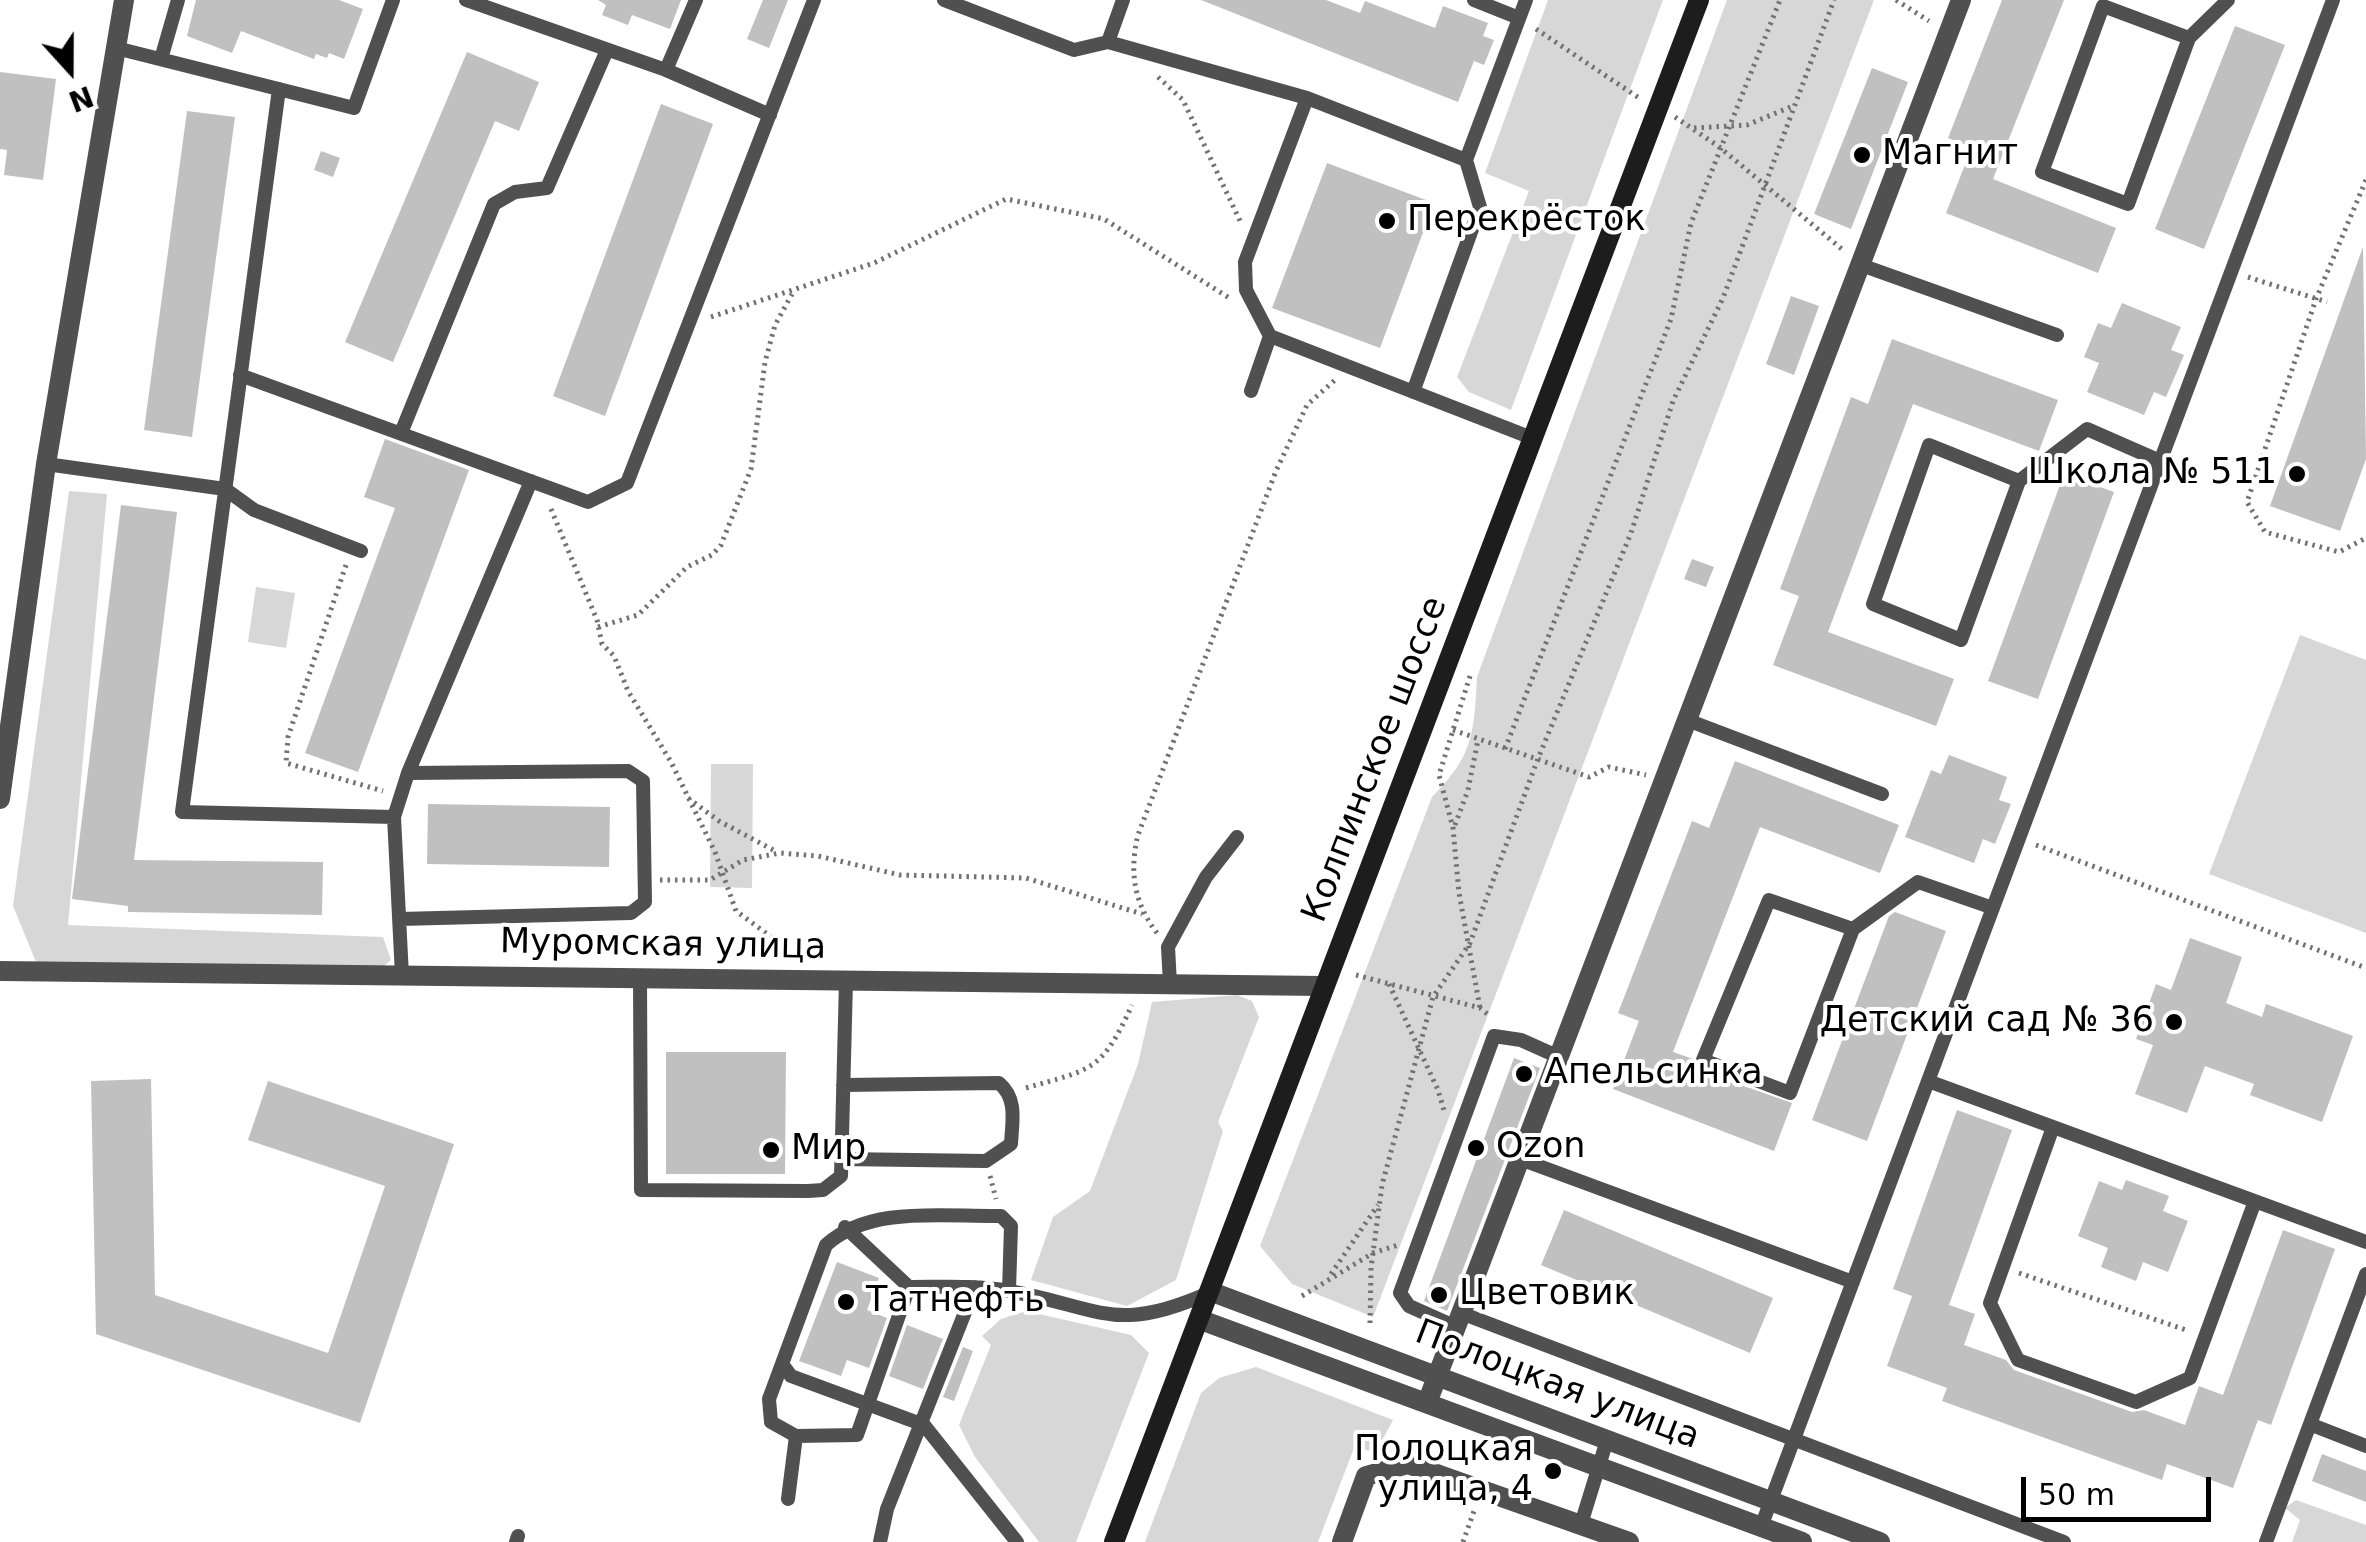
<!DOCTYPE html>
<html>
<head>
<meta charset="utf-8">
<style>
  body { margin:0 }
  #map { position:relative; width:2366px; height:1542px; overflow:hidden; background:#fff; font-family:"DejaVu Sans",sans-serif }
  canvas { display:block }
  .north { position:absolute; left:20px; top:20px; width:100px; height:100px; -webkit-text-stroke:8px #fff; paint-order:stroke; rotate:159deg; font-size:28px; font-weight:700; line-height:40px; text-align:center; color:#000 }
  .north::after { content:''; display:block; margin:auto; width:35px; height:45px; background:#000; clip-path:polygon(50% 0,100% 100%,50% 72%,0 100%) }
  .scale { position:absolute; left:2021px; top:1477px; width:190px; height:45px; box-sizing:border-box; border:5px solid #000; border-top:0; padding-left:12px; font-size:30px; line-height:35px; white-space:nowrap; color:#000; -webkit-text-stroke:8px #fff; paint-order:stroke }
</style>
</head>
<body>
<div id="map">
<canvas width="2366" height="1542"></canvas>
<div class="north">N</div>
<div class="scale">50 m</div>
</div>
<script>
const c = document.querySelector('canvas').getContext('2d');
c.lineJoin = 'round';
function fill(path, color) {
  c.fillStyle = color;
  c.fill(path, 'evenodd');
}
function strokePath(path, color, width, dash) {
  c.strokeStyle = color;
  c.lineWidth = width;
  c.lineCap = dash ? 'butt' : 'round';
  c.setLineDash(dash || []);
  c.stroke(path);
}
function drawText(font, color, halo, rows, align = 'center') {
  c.font = font + ' "DejaVu Sans",sans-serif';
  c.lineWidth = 8;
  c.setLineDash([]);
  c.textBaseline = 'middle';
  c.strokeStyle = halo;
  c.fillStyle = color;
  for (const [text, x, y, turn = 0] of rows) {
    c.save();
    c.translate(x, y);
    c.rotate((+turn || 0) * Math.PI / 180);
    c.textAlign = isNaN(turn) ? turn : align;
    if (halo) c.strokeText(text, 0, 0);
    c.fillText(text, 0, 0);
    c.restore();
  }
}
const green = new Path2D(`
  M1548,0h115l-152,410 -42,-18 -12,-15 72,-186 -44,-18z
  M1727,0h147l-501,1317 -81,-33 -32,-38 172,-449c41,-41 42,-63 45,-120z
  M69,491l38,3 -39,431 315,12 8,23 -8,7 -347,-5 -23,-56z
  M256,587l39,6 -9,55 -38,-6z
  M2300,635l66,25v273l-157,-59z
  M711,764h42l-1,124 -42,-1z
  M1237,995l15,6 7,16 -41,105 5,9 -47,149 -49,26 -96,-26 22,-63 37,-26 48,-127 14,-62z
  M1026,1311l105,24 18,18 -73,189h-37l-64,-85 -16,-32 32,-80 -9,-9 19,-17z
  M1256,1367l137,53 -17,32 -22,-4 -36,94h-173l56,-149 18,-15z
  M2296,1500l70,25v17h-74l8,-22 -15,-12z`);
const building = new Path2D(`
  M196,0h143l24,9 -19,50 -15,-6 -2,5 -11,-4 -2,5 -73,-28 -9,22 -45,-17z
  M598,0h83l-11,29 -38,-14 -4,10 -26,-10 4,-10z
  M763,0h25l-19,48 -22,-9z
  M1201,0h125l34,13 5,-12 70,27 8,-22 45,17 -5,13 11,4 -10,25 -10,-4 -16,41z
  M2002,0h62l-71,179 123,49 -18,45 -152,-60 26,-66 -24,-9z
  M2235,26l50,19 -81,204 -49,-20z
  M467,52l72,30 -20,49 -24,-10 -102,241 -48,-20z
  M1872,68l36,14 -57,147 -37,-15z
  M0,72l56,7 -13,101 -39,-5 3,-25 -7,-1z
  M661,104l52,20 -108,292 -52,-20z
  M187,111l48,6 -43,320 -48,-7z
  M321,151l19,7 -7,19 -19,-7z
  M1327,163l107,40 -54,145 -108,-40z
  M2363,247l3,212 -26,72 -70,-25z
  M1791,296l28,10 -25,69 -28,-11z
  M2122,303l59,24 -10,23 13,5 -18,42 -12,-5 -10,23 -57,-23 12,-29 -15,-6 14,-34 13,5z
  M1892,339l166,61 -19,51 -126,-47 -85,228 126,47 -18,47 -163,-61 26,-69 -19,-7 71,-192 17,7z
  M385,439l84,31 -111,302 -53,-19 90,-245 -31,-11z
  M2064,474l50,18 -76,207 -50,-18z
  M121,505l56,7 -43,348 189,2 -1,53 -194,-3v-6l-56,-7z
  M1692,559l22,8 -8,20 -22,-8z
  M1949,755l58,22 -8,23 12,4 -16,40 -12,-5 -9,24 -69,-26 26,-67 10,4z
  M1735,761l164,64 -19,48 -120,-46 -87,225 20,7 6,11 93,33 -18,48 -161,-62 26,-68 -21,-8 74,-192 17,7z
  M428,804l182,3 -1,60 -182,-3z
  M1895,912l51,19 -79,210 -55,-21 77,-204z
  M2190,938l52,19 -16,46 36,14 4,-13 87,32 -31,86 -72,-27 4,-11 -49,-18 -18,47 -52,-19 18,-49 -17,-6 20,-55 15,6z
  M666,1052h120l-1,122h-119z
  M1514,1058l26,10 -93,243 -23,-10z
  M151,1079l4,216 173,58 57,-167 -137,-46 20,-59 186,63 -94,279 -264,-89 -5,-253z
  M1957,1110l55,20 -63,175 26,9 -11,31 42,15 8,10 118,42 12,-2 41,15 14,-39 24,9 60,-165 52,19 -64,176 -13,-5 -25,68 -66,-24 -5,16 -220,-79 5,-13 -60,-22 25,-70 -19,-7z
  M2126,1180l43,16 -6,15 25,10 -20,51 -25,-10 -7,19 -35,-14 7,-19 -30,-12 21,-55 23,9z
  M1564,1210l209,88 -23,55 -209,-88z
  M837,1262l42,16 -12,32 20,8 -18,50 -22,-8 -6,16 -42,-15z
  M907,1325l36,14 -20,50 -34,-13z
  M963,1347l10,4 -19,50 -11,-4z
  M2322,1454l44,17v31l-54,-21z`);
const path = new Path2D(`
  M1896,0l33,21
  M1536,29l103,69
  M1158,77l25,23 58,123
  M1675,117l43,29 125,104
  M1694,128l53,-3 46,-19
  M2366,180l-50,119 -69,203 18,30 74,20 27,-14
  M2248,277l79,25
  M711,317l163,-54 132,-64 98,20 127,80
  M551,509l46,111 5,24 12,12 14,35 43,71 44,90 21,59 38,28 9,19
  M346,565l-58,172 -2,26 97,28
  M598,627l40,-12 49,-48 25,-12 9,-10 30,-76 14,-107 10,-37 17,-31
  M1470,676l-31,99 14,53 6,65 21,115
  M1453,730l136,47 20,-10 37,8
  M1505,749l166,-430 20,-96 89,-223
  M688,798l31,23 58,31
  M1455,825l13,-35 10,-50
  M2036,845l330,123
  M660,880h50l33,-20 37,-7 38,3 82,19 126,3 116,36
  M1157,933c-23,-30 -28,-61 -19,-98l138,-364 31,-66 28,-25
  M1356,975l124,33 11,9
  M1389,984l49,106 7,24
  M1026,1088c65,-19 75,-15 106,-83
  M990,1176l6,23
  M2019,1273l170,58
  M1331,1274l47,-69
  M1302,1296l71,-43 25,-8
  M1370,1323l1,-55 11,-83 51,-188 37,-54 67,-182 94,-228 42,-132 50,-103 111,-298
  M1463,1542l11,-31`);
const service = new Path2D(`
  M466,0l200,70 104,45
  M944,0l130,50 34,-8
  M1123,0l-15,42 199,56 159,62
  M1474,0l45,18
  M2189,38l-86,-32 -61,166 86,32 61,-166 39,-38
  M116,48l238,60 39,-108
  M161,59l17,-59
  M666,70l30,-70
  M279,89l-97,723 212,5
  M1307,98l-62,164 1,28 24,46 262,102
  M1861,265l196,70
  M240,375l348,127 39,-19 187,-483
  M1251,391l19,-55
  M1413,392l67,-185 -14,-47 60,-160
  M401,433l93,-229 21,-12 32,-4 60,-138
  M46,464l179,25 29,21 107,41
  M2019,481l-90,-36 -56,159 88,36 58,-159 68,-52 73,32
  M1687,720l195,74
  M400,919l231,-6 14,-11 -2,-121 -15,-10 -220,2
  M1853,929l-84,-29 -66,160 87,33 63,-164 65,-47 75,26
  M402,976l-8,-159 14,-44 123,-292
  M640,978l1,212 167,1 15,-1 18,-14 5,-195
  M1170,984l-2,-37 38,-70 31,-40
  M1928,1081l438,161
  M2053,1127l-63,176 28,57 118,42 54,-24 65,-177
  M841,1159l145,2 25,-17c1,-22 7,-45 -12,-61l-156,2
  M1520,1159l333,123
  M845,1227l64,60c33,0 67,-2 100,4 94,17 106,44 202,1
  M1461,1313l603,229
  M1456,1327l-47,-21 -9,-13 94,-257 27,4 38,17
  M782,1364l9,12 133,49 93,117
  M2312,1425l54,21
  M796,1436l-25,-14 -2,-23 57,-154c44,-40 118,-28 175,-29l10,10 -2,65
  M788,1499l8,-63 61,-1 52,-148
  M1581,1524l26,-84
  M1761,1527l572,-1527
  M516,1542l2,-6
  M880,1542l7,-33 88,-222
  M2266,1542l100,-268`);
const minor = new Path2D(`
  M0,799l46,-335 78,-464
  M0,971l1324,15
  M1212,1292l668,250
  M1201,1320l601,222
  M1427,1403l534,-1403
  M1342,1542l24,-66 42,-12 221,78`);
const secondary = new Path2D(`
  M1114,1542l585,-1542`);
const markers = [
  [1862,155,10,"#000"],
  [1387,221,10,"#000"],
  [2297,474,10,"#000"],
  [2174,1022,10,"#000"],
  [1524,1074,10,"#000"],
  [1476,1148,10,"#000"],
  [771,1150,10,"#000"],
  [1439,1295,10,"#000"],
  [846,1302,10,"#000"],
  [1553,1471,10,"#000"]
];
const poiNames = [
  ["Магнит",1882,155],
  ["Перекрёсток",1407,221],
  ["Школа № 511",2277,474,"right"],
  ["Детский сад № 36",2154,1022,"right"],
  ["Апельсинка",1544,1074],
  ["Ozon",1496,1148],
  ["Мир",791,1150],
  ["Цветовик",1459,1295],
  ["Татнефть",866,1302],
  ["Полоцкая",1533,1451,"right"],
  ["улица, 4",1533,1491,"right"]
];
const streetNames = [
  ["Колпинское шоссе",1376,760,-69],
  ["Муромская улица",663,946,1],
  ["Полоцкая улица",1557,1386,21]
];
fill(green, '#d7d7d7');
fill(building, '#c0c0c0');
strokePath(path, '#727272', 5, [2.5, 5]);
strokePath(service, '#505050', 14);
strokePath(minor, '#505050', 20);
strokePath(secondary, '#1d1d1d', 20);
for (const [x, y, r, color] of markers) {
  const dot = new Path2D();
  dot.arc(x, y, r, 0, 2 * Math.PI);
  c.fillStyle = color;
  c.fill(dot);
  strokePath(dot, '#fff', 4);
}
drawText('35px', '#000', '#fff', poiNames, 'left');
drawText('35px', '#000', '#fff', streetNames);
</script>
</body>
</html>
